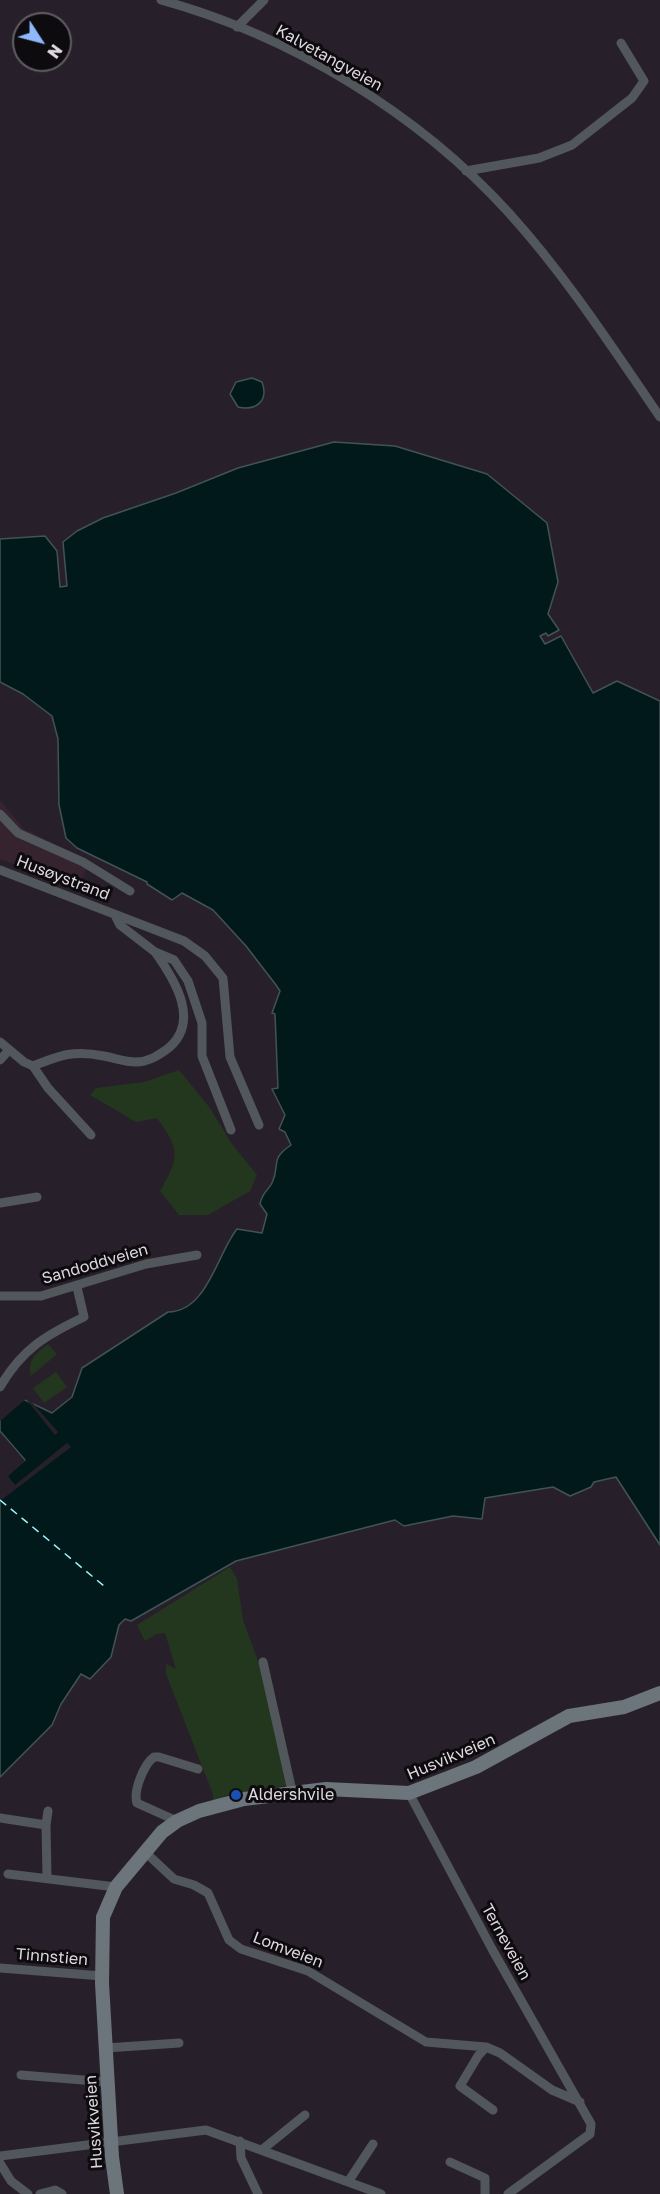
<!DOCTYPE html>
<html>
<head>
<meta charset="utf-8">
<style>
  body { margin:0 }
  #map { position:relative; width:660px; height:2194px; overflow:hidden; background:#27202a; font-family:"Golos Text",sans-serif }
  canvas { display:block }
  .north { position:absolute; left:12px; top:12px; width:60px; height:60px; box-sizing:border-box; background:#0e0b0f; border:2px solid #615d63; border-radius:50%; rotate:126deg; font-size:16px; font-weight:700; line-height:24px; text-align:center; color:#ded9e0 }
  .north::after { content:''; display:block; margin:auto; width:21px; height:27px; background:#8fb8fd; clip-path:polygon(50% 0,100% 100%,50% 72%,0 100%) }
</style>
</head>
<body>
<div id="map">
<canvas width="660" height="2194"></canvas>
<div class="north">N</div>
</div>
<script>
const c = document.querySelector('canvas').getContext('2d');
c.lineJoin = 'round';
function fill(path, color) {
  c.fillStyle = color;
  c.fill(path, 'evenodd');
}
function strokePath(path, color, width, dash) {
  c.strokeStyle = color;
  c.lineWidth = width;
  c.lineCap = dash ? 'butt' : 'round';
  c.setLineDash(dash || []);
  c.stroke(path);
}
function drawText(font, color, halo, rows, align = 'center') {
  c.font = font + ' "Golos Text",sans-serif';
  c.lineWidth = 6;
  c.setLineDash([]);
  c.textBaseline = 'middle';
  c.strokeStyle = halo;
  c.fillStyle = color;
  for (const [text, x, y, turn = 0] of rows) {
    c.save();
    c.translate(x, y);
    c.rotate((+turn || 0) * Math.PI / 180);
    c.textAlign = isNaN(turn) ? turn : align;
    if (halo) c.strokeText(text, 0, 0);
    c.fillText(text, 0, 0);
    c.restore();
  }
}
const industrial = new Path2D(`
  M0,800l24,29 65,32 -11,28 -78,-30z`);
const green = new Path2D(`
  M179,1070l31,38 22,36 25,31 -7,16 -42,24h-29l-19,-24c20,-34 20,-42 -3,-73l-21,4 -46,-27 6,-7 48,-6z
  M48,1344l9,10 -26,22c-4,-17 5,-22 17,-32z
  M56,1372l11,15 -23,16 -11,-15z
  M230,1567l7,12 6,41 19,52 26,113 -61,10 -14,7v-8l-47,-120v-10l10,5 -11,-36 -9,1 -11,7 -8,-16z`);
const water = new Path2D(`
  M252,378l10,4c7,19 -6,29 -24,25l-8,-13 6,-12z
  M334,442l61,4 92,28 60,49 11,59 -10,32 11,16 -11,6 -2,-3 -6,3 5,8 16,-8 32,57 24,-12 43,20v844l-44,-68 -22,5 -3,5 -21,9 -17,-9 -68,11 -3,21 -29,-3 -49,10 -9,-6 -159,41 -105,60 -6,-2 -6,6 -8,32 -21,22 -9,-5 -20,30 -9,21 -52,52v-279l14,-11 -8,-11 19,-16 -25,-29v-11l23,-21 29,14 20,-16 10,-29 86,-56c39,0 49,-58 69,-83l25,4 5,-19 -7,-10c2,-11 7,-12 12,-21 9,-19 -3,-23 19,-38l-6,-13 -6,-3 6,-14 -13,-26 6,-1 -3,-74 -3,-1 8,-22 -4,-6 -30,-39 -33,-36 -31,-17 -10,7 -25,-16v-2l-70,-34 -11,-10 -7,-33 -1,-66 -6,-23 -29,-22 -23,-12v-143l45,-3 12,15 3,36 7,-1 -4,-44 14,-11 26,-13 73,-25 62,-25z`);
const pier = new Path2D(`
  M24,1396l6,4 28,32 -3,3 -29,-36 -26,22v-5z
  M0,1432l25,29 -17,15 7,9 52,-42 4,4 -71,54v-7l10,-8 -7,-11 18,-15z`);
const ferry = new Path2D(`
  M0,1500l104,86`);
const street = new Path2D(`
  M161,0c130,36 257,113 348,213 57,63 103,134 151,204
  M237,27l27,-27
  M466,171l73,-13 33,-13 60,-47 12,-17 -23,-38
  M0,814l18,19 65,29 47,29
  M0,870l184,71 21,15 18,22 7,79 29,68
  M115,915l5,10 35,27 19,8 14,21 14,42v33l29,74
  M0,1042l24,20 9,4c28,-11 40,-16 71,-10 11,2 21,6 32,6 12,0 21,-6 30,-12 36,-27 9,-70 -11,-98
  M0,1060l9,-10
  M33,1066l15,22 43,47
  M0,1203l37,-6
  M0,1296h41l105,-32 51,-9
  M0,1387c22,-38 46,-52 84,-70l-7,-30
  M263,1662l29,129
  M409,1793l83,156 99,175 -1,10 -82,60
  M0,1818l46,7 1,52
  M177,1821l-40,-18c-4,-12 7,-39 17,-46h5l39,12
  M46,1825l2,-14
  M144,1851l30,28 20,6 14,8 21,47 12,9 67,22 118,71 60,5 14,6 52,37 28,12
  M8,1874l108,13
  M0,1968l102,8
  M486,2047l-8,9 -18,30 33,24
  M106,2048l73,-5
  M21,2075l87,7
  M240,2141l1,17 17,36
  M263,2149l42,-34
  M0,2156l206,-26 175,64
  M450,2162l35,16v16
  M0,2163l11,18 17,13
  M348,2182l25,-38
  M40,2194l15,-4 7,4`);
const secondary = new Path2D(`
  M117,2194l-5,-37 -10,-174 1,-66 13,-30 46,-55 15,-11 22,-10 45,-12 82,-10 83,4 67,-26 93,-51 55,-9 36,-14`);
const markers = [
  [236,1795,6,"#1a4fb4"]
];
const streetNames = [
  ["Kalvetangveien",329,58,29],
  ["Husøystrand",63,878,21],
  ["Sandoddveien",95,1264,-16],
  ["Husvikveien",451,1757,-23],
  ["Terneveien",506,1942,61],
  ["Lomveien",288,1950,21],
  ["Tinnstien",52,1957,5],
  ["Husvikveien",94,2122,-94]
];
const poiNames = [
  ["Aldershvile",248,1795]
];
fill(industrial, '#35242e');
fill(green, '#23371e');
fill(water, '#01191a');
strokePath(water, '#435355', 1.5);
fill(pier, '#27202a');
strokePath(ferry, '#9cf5fb', 1.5, [8, 6]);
strokePath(street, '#51575b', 9);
strokePath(secondary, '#6b757b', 14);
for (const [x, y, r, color] of markers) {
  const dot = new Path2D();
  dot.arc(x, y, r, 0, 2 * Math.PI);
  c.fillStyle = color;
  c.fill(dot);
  strokePath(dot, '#0e0b0f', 2);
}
drawText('16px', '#ded9e0', '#0e0b0f', streetNames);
drawText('16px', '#ded9e0', '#0e0b0f', poiNames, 'left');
</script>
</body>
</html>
